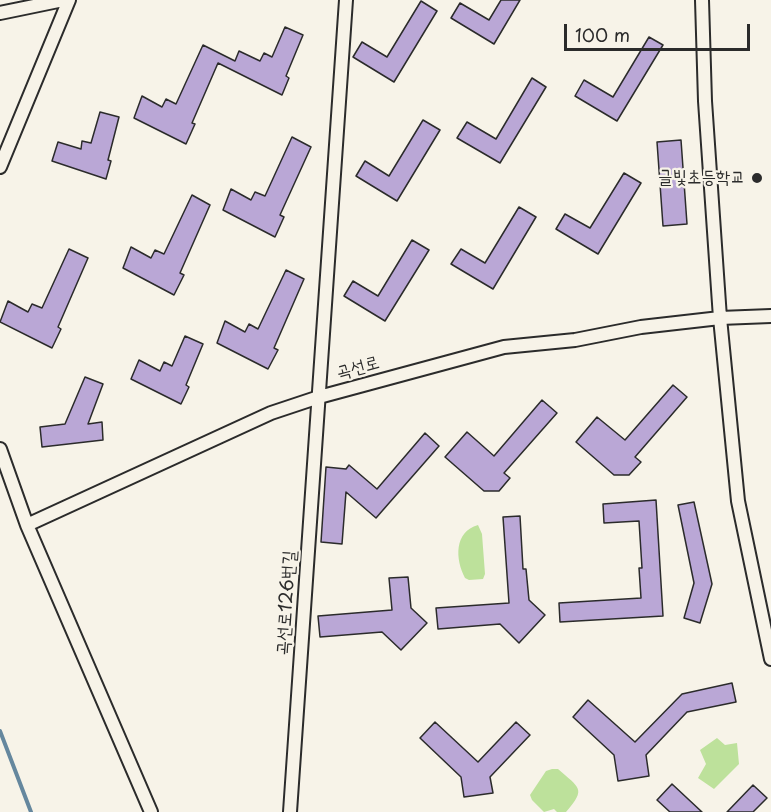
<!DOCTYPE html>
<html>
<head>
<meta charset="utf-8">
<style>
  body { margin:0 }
  #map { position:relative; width:771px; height:812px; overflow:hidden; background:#f7f3e8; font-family:"Playpen Sans",sans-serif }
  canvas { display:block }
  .scale { position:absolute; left:564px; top:24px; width:186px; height:27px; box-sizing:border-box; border:3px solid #2b2b2b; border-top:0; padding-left:8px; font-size:18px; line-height:21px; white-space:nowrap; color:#2b2b2b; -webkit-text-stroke:4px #f7f3e8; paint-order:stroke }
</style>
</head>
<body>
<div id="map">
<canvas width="771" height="812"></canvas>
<div class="scale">100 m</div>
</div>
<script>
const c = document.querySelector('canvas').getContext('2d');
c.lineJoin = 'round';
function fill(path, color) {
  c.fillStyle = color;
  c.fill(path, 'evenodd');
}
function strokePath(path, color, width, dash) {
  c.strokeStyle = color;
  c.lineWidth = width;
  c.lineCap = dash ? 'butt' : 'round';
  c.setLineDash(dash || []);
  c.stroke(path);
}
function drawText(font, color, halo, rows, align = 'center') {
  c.font = font + ' "Playpen Sans","Poor Story",sans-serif';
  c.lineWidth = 4.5;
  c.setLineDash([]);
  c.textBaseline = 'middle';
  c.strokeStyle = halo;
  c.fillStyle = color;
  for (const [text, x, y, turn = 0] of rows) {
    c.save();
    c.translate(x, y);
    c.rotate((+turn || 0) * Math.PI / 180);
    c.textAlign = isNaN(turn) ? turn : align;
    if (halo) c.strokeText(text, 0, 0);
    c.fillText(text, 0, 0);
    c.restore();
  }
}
const green = new Path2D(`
  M478,525l4,9 3,40 -2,5 -14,1 -4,-2c-10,-19 -11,-46 13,-53z
  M717,738l8,7 12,-2 2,21 -25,25 -16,-11 8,-14 -6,-14z
  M552,769h6c21,19 29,19 8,43h-9l-3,-3 -10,3 -12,-12 -2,-5 16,-24z`);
const stream = new Path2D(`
  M0,731l31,81`);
const building = new Path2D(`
  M501,0h19l-26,44 -43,-26 9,-15 29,17z
  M421,1l16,10 -43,71 -41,-25 9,-15 25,15z
  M285,27l18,8 -17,41 3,2 -7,17 -64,-32 -26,60 3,1 -9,20 -52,-26 8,-22 20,11 4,-8 10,5 27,-59 32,16 4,-10 21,10 4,-8 8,4z
  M649,37l14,8 -46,76 -42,-25 9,-16 29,17z
  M532,78l14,9 -46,76 -43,-25 10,-16 29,17z
  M100,112l19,5 -11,43 3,1 -5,18 -54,-18 6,-19 23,7 1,-8 9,2z
  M423,120l17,10 -43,71 -41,-25 9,-15 24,15z
  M292,137l19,10 -31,68 4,2 -9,20 -52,-27 8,-21 20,11 4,-8 10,4z
  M681,140l6,84 -24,2 -6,-84z
  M624,173l17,10 -43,71 -42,-25 9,-15 25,14z
  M192,195l18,10 -30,68 4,2 -10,20 -51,-27 8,-21 20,11 4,-8 9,4z
  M519,207l17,10 -43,72 -42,-25 10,-15 24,14z
  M412,240l17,10 -44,71 -41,-25 9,-15 25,15z
  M69,249l19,9 -30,69 3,2 -9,19 -52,-26 8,-21 20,11 4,-8 10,4z
  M286,270l18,9 -30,69 4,2 -10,19 -51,-26 8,-22 20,11 4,-8 9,5z
  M185,336l18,8 -17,41 3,2 -8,17 -50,-25 8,-19 21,11 4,-9 8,4z
  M85,377l18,7 -15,40 14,-2 1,18 -61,7 -2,-20 25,-3z
  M673,385l14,12 -52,60 6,5 -12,13h-15l-38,-33 21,-25 28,23z
  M542,400l15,13 -53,60 6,5 -11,13h-15l-39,-34 22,-25 27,24z
  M425,433l14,13 -63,72 -30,-26 -4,52 -21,-2 5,-75 20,2 3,-4 28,24z
  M656,500l7,116 -103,6 -1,-19 82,-5 -2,-30h3l-3,-47 -35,2 -1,-19z
  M694,502l18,82 -12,39 -16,-5 10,-35 -16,-78z
  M520,516l3,53h3l3,31 16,15 -26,28 -19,-19 -62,5 -2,-21 73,-5 -6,-86z
  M408,577l3,31 16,15 -26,27 -19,-18 -62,5 -2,-21 74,-6 -3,-32z
  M732,683l4,19 -49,10 -41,43 3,21 -31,5 -4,-26 -41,-38 15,-17 47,42 47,-48z
  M435,722l43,40 38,-40 14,13 -40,42 3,16 -29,4 -3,-20 -41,-39z
  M672,784l30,28h-32l-13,-12z
  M753,785l14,13 -14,14h-26z`);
const minor = new Path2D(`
  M702,0l3,101 15,217 18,183 33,158
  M0,13l63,-13
  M0,167l69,-167
  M0,449l27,76 124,287
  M27,525l244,-112 48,-16 185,-50 71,-7 66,-13 79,-9 51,-2
  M290,812l56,-812`);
const markers = [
  [757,178,6,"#2b2b2b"]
];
const poiNames = [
  ["글빛초등학교",745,178]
];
const streetNames = [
  ["곡선로",358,368,-15],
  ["곡선로126번길",287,603,-86]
];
fill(green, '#bde19b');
strokePath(stream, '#65879e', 4);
fill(building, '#baa7d6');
strokePath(building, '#2b2b2b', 1.5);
strokePath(minor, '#2b2b2b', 16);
strokePath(minor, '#f7f3e8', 12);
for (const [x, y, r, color] of markers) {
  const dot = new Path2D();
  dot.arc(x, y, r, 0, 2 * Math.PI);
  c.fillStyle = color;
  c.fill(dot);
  strokePath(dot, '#f7f3e8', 2);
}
drawText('18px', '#2b2b2b', '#f7f3e8', poiNames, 'right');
drawText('18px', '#2b2b2b', '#f7f3e8', streetNames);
</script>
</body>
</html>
